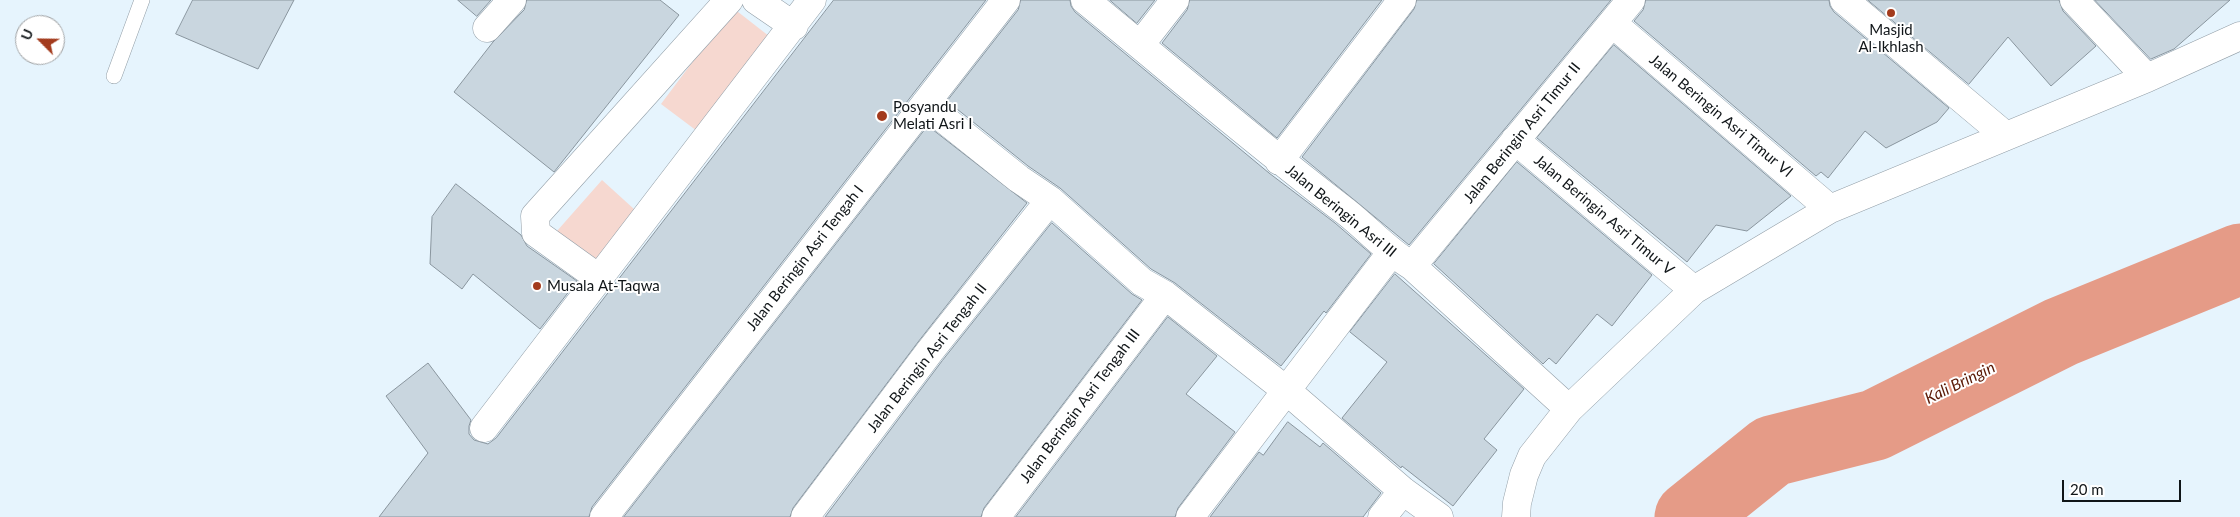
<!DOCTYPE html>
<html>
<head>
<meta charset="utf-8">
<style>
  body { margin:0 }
  #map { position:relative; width:2240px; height:517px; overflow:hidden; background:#e6f4fd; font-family:Lato,sans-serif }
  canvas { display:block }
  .north { position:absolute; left:15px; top:15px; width:50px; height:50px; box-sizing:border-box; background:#fff; border:1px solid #9fa1a3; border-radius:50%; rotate:293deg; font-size:14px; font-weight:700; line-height:20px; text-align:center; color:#101518 }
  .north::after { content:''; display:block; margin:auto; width:18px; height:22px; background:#a33b1d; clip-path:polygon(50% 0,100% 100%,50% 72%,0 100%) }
  .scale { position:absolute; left:2062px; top:480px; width:119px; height:22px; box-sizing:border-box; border:2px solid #101518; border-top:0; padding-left:6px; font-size:15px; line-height:18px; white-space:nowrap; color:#101518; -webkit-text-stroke:4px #fff; paint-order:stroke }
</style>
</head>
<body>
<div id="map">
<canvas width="2240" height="517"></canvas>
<div class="north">U</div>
<div class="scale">20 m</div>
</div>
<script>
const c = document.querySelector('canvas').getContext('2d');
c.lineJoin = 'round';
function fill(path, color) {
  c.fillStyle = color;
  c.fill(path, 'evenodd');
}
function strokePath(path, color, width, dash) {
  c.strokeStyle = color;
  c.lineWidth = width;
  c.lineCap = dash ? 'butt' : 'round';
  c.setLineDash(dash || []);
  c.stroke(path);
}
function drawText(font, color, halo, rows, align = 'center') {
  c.font = font + ' Lato,sans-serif';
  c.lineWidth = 4;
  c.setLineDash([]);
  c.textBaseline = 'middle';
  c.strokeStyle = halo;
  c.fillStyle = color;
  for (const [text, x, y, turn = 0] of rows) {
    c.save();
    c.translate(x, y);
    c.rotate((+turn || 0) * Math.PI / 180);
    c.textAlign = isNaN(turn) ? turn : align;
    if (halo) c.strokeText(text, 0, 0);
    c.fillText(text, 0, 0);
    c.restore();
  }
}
const green = new Path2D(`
  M733,8l41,32 -73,94 -40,-30z
  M602,180l43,39 -45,51 -43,-39z`);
const river = new Path2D(`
  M1690,517l82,-66 103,-26 186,-93 179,-73`);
const building = new Path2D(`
  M193,0h101l-36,69 -82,-35z
  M458,0h33l-14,16z
  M527,0h133l19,15 -125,157 -100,-80 39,-50 31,-32z
  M834,0h152l-394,507 -3,10h-210l49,-64 -42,-57 42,-33 43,57 -2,6v8l5,6 14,4 8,-6z
  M1021,0h49l1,6 4,6 194,161 66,50 36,31 -45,59 -2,-2 -43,55 -106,-83 -24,-14 -91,-81 -32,-22 -81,-65 71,-91z
  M1110,0h45l-18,23z
  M1190,0h192l-105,138 -115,-95 25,-33z
  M1417,0h194l-202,245 -107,-88 112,-148z
  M1646,0h183l1,6 4,6 115,96 -12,14 -51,26 -21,-17 -37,47 -7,-6 -5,4 -182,-155 9,-11z
  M1868,0h191l4,11 33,35 -45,40 -43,-49 -39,47z
  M2095,0h135l-56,49 -23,10z
  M1614,45l177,151 -44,35 -31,-6 -29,37 -150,-124z
  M928,126l99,77 -109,139 -125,166 -3,9h-166z
  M1517,162l135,113 -40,51 -15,-12 -41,50 -7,-6 -6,6 -109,-100z
  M456,184l65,51 6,11 50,35 -37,48 -67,-55 -11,15 -32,-25 2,-47z
  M1052,223l80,71 10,6 -158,208 -3,9h-156l117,-156z
  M1395,274l129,115 -40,50 13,11 -44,56 -51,-40 -1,2 -59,-50 45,-56 -37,-30z
  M1168,317l49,39 -31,38 49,38 -57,76 -3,9h-159z
  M1288,422l32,25 3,-4 58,50 -18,24h-153l49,-65 4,3z`);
const lane = new Path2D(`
  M114,76l28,-76`);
const street = new Path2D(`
  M756,0l38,26
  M1085,0c87,71 171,143 260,211 23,18 42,40 67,55l157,143
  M1844,0l162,136
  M2074,0l73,78
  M1612,23l218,186
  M487,28l25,-28
  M1140,45l35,-45
  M925,104l94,75 31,21 92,82 23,13 122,96 116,100 36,26
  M1515,140l179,150
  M1279,161l123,-161
  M1412,266l219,-266
  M600,279l-64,-46 -1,-17 194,-216
  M484,428l328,-428
  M604,517l402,-517
  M805,517l125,-166 120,-151
  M996,517l169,-222
  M1190,517l201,-264
  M1382,517l21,-26
  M1516,517l1,-14 7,-28 8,-19 37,-47 125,-119 136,-81 317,-131 93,-42`);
const markers = [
  [1891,13,5,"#a33b1d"],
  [882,116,6,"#a33b1d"],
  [537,286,5,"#a33b1d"]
];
const poiNames = [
  ["Masjid",1891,30,"center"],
  ["Al-Ikhlash",1891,47,"center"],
  ["Posyandu",893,107],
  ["Melati Asri I",893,124],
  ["Musala At-Taqwa",547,286]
];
const streetNames = [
  ["Jalan Beringin Asri Timur VI",1721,116,40],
  ["Jalan Beringin Asri Timur II",1522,133,-51],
  ["Jalan Beringin Asri III",1341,211,39],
  ["Jalan Beringin Asri Timur V",1604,215,40],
  ["Jalan Beringin Asri Tengah I",805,258,-52],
  ["Jalan Beringin Asri Tengah II",927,358,-52],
  ["Jalan Beringin Asri Tengah III",1080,406,-53]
];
const waterNames = [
  ["Kali Bringin",1960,383,-26]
];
fill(green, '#f6d8d0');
strokePath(river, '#e59b87', 71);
fill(building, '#c9d6df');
strokePath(building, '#89959e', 1);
strokePath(lane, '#929ea7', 16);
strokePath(street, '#929ea7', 29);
strokePath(lane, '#fff', 15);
strokePath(street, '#fff', 28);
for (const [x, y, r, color] of markers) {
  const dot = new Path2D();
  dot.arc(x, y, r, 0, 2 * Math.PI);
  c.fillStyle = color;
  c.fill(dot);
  strokePath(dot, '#fff', 2);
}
drawText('15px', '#101518', '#fff', poiNames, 'left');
drawText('15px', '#101518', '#fff', streetNames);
drawText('italic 16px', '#5a1905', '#fff', waterNames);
</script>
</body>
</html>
